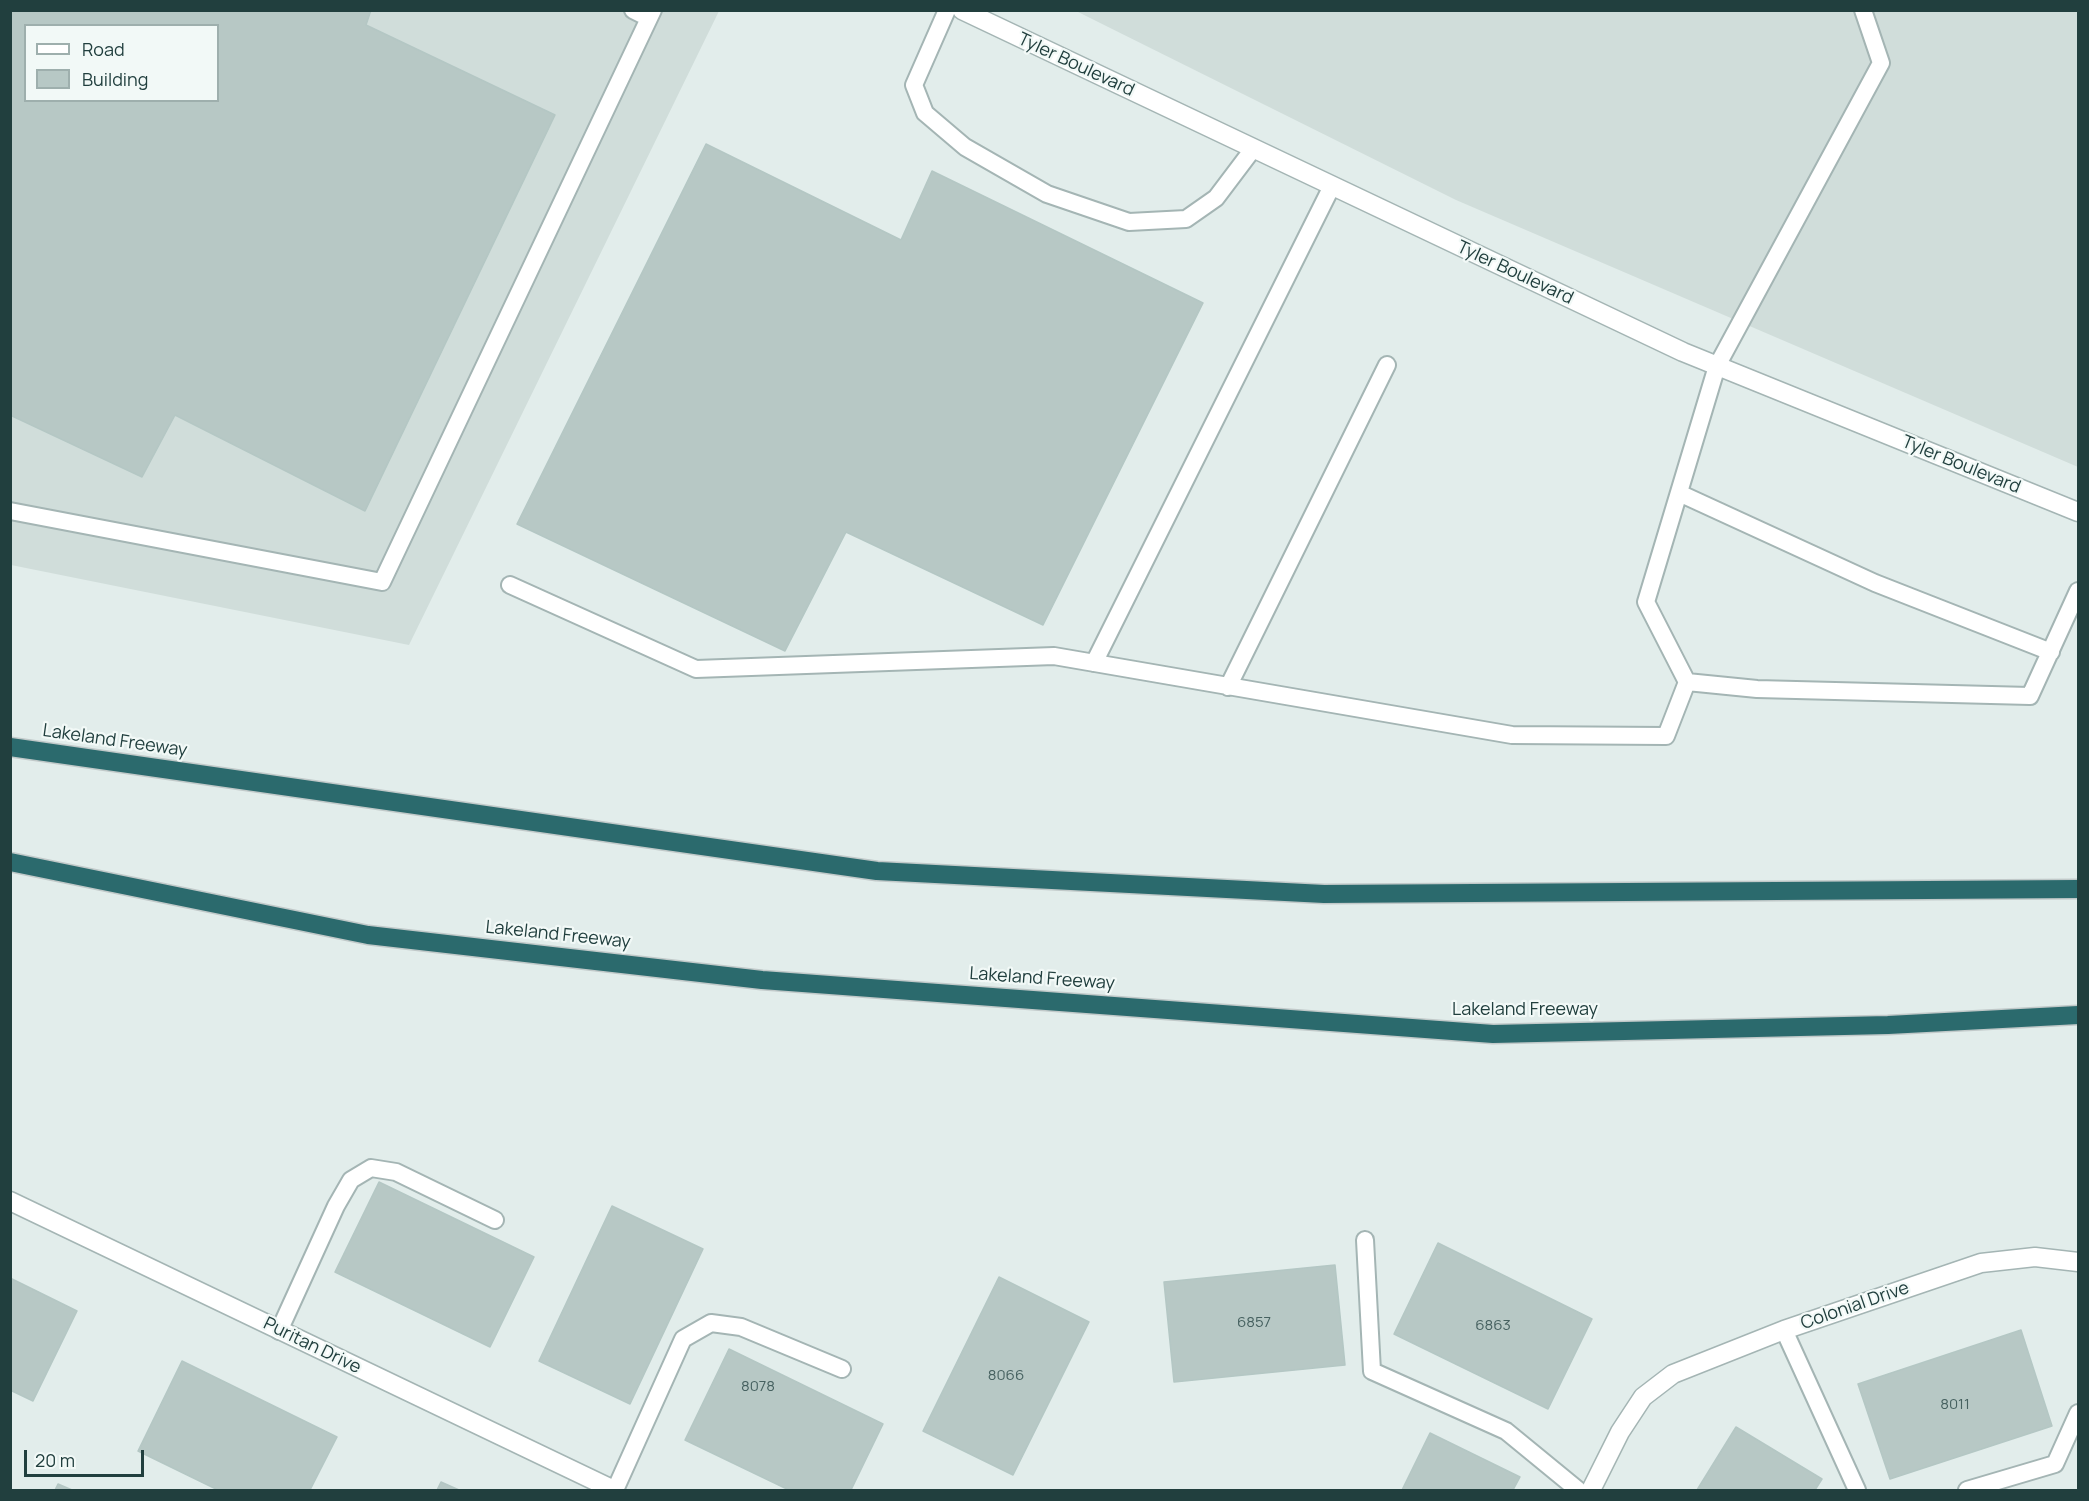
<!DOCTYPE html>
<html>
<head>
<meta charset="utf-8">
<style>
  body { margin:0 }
  #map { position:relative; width:2089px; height:1501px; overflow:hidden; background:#e2edeb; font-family:Manrope,sans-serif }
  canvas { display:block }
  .frame { position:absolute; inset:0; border:12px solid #213f3e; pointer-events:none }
  .legend { position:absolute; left:24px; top:24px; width:195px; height:78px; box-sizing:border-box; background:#f2f9f7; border:2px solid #9eafad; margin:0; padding:8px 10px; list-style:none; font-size:18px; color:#213f3e }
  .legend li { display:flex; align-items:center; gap:12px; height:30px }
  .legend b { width:30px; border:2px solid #9eafad }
  .scale { position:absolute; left:24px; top:1450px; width:120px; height:27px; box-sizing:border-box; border:3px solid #213f3e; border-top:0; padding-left:8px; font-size:18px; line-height:21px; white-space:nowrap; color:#213f3e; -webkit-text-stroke:4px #f2f9f7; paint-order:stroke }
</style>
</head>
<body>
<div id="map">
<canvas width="2089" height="1501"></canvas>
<div class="frame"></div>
<ul class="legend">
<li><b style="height:8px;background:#fff"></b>Road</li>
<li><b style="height:16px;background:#b7c8c5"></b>Building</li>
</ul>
<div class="scale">20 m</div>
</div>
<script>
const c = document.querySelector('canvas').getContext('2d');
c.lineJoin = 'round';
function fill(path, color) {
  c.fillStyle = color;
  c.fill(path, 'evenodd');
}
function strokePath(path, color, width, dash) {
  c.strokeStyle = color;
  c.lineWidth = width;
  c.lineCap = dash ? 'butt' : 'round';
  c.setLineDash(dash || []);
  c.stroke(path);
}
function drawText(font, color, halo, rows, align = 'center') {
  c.font = font + ' Manrope,sans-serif';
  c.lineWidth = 4.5;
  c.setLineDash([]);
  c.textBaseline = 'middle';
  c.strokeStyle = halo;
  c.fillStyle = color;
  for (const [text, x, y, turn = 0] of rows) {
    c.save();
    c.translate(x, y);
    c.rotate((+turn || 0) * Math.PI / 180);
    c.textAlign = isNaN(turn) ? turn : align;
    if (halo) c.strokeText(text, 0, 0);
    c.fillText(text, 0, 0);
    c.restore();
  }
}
const built = new Path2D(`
  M10,11h709l-310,634 -398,-80zM26,26h192v74h-192z
  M1076,11h1002v456l-622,-267z`);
const building = new Path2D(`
  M10,10h361l-5,15 189,90 -190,396 -190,-96 -33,62 -132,-62zM26,26h192v74h-192z
  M706,144l195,96 31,-69 271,132 -160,322 -197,-93 -61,119 -268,-127z
  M379,1182l155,75 -44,90 -155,-75z
  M612,1206l91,43 -73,155 -91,-43z
  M1438,1243l154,76 -44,90 -154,-75z
  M1335,1265l10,100 -171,17 -10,-100z
  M999,1277l90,45 -76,153 -90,-44z
  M10,1278l67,33 -44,90 -23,-11z
  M2021,1330l31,96 -162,53 -32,-95z
  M729,1349l154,75 -32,66h-62l-104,-50z
  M182,1361l155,76 -27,53h-92l-80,-39z
  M1736,1427l86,52 -7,11h-118z
  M1430,1433l90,44 -7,13h-111z
  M441,1482l18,8h-22z
  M58,1484l14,6h-17z`);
const service = new Path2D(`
  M633,10l16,8
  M947,10l-33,75 11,28 40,34 82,47 82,28 57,-3 30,-21 37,-49
  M1863,10l18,53 -164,303 -71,236 41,80 70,7 273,7 48,-105
  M1679,493l196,90 176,69
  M10,511l372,71 271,-572
  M510,585l186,84 358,-13 458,79 154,1 21,-54
  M1094,663l238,-477
  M1228,687l159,-322
  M1365,1240l7,131 134,60 72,59
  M1784,1330l73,160
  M279,1331l57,-125 15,-26 20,-12 25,4 99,48
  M615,1490l68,-151 28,-16 30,4 101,42
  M1967,1490l88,-26 23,-51`);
const minor = new Path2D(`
  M10,1201l604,289
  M1591,1490l29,-58 23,-35 30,-23 111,-44 197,-67 54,-6 43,5`);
const tertiary = new Path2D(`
  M962,10l721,342 395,160`);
const motorway = new Path2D(`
  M10,747l867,124 447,23 754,-5
  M10,862l358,73 394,45 731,54 395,-9 190,-10`);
const numberNames = [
  ["6857",1254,1323],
  ["6863",1493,1326],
  ["8066",1006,1376],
  ["8078",758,1387],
  ["8011",1955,1405]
];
const streetNames = [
  ["Tyler Boulevard",1076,65,25],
  ["Tyler Boulevard",1515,273,25],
  ["Tyler Boulevard",1961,465,22],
  ["Lakeland Freeway",115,741,8],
  ["Lakeland Freeway",558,935,6],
  ["Lakeland Freeway",1042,979,4],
  ["Lakeland Freeway",1525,1010],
  ["Colonial Drive",1855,1306,-19],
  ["Puritan Drive",312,1346,26]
];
fill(built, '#d0ddda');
fill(building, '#b7c8c5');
strokePath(building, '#b4c7c4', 1.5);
strokePath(service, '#a4b5b4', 20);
strokePath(minor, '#a4b5b4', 21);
strokePath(tertiary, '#a4b5b4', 21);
strokePath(motorway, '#c1c9c9', 21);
strokePath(service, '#fff', 16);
strokePath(minor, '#fff', 18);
strokePath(tertiary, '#fff', 18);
strokePath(motorway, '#2b6a6d', 18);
drawText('15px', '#466160', null, numberNames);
drawText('18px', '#213f3e', '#f2f9f7', streetNames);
</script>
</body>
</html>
